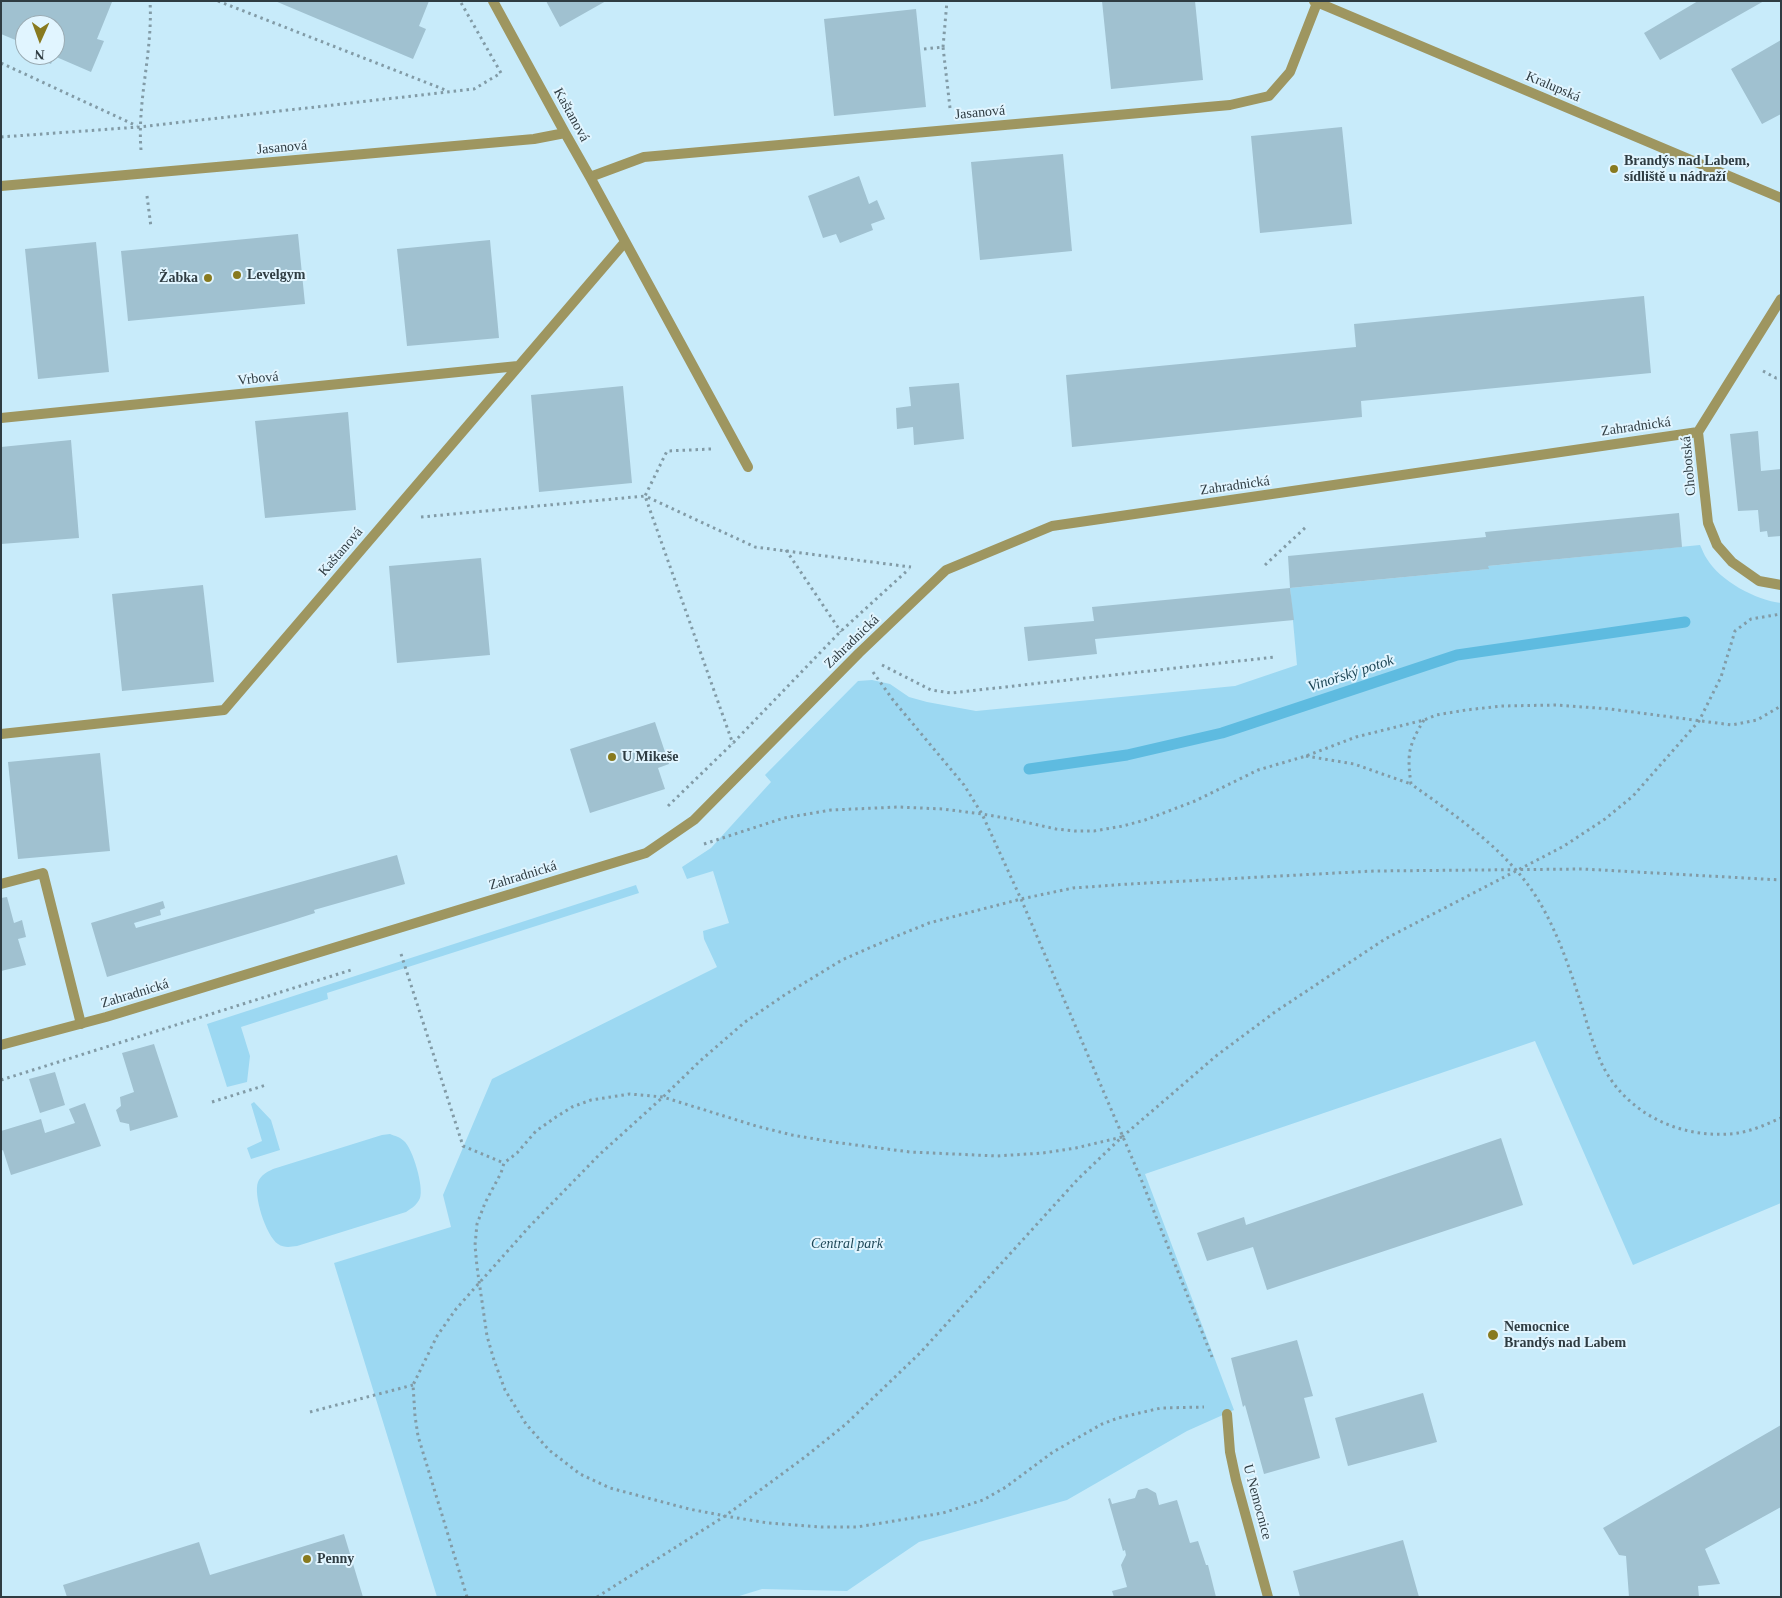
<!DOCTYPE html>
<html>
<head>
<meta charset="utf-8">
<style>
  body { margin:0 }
  #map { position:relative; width:1782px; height:1598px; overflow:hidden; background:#c8ebfa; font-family:Georgia,serif }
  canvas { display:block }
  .frame { position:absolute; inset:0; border:2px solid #2f3c42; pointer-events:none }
  .north { position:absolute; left:15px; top:15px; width:50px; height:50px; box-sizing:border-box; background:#e1f5ff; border:1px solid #9aabb3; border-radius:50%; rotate:182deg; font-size:14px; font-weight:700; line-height:20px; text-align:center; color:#2f3c42 }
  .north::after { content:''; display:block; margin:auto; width:18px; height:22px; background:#887a1f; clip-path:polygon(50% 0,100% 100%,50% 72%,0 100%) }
</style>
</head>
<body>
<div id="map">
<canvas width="1782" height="1598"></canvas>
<div class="frame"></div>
<div class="north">N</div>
</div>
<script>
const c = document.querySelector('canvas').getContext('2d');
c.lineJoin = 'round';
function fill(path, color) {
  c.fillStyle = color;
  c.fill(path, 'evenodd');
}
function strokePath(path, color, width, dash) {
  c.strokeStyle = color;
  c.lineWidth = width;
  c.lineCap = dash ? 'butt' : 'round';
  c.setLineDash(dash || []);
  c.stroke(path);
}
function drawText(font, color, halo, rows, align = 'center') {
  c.font = font + ' Georgia,serif';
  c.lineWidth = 4;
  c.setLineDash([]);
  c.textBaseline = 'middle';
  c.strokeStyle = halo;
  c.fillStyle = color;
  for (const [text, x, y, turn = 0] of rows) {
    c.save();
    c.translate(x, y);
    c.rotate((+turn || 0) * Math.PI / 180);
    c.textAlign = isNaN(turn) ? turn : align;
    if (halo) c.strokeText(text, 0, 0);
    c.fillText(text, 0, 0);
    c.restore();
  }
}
const green = new Path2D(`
  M1700,545c2,4 4,10 7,14 13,22 49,41 74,44v600l-148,62 -98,-224 -390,133 89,236 -47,21 -120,69 -148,42 -72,49 -85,-2 -26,8h-299l-103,-334 117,-36 -8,-32 49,-116 225,-112 -13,-28 -1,-8 26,-8 -16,-52 -26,8 -5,-12 29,-19 60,-66 -6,-7 93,-94 14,-1 18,4 19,13 18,5 49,9 259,-25 62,-21 -7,-77 198,-19v-3z
  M636,885l3,8 -312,100 1,6 -87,28 9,29 -3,26 -20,5 -20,-63z
  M254,1102l17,18 9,30 -29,9 -4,-11 15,-7 -11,-37z
  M390,1134c5,2 10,3 14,7 9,8 20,46 16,57 -3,7 -8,10 -14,14l-109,34c-7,1 -13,2 -19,-2 -12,-8 -25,-49 -20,-62 3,-7 9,-10 15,-13l109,-34z`);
const stream = new Path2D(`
  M1029,769l98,-14 95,-22 235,-78 228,-33`);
const building = new Path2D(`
  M1,1l111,1 -15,37 7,2 -13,31 -37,-16 -3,8 -13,-6 1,-3h16v-30h-30v19l-24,-10z
  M275,1h154l-10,25 7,3 -13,30z
  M546,1h60l-46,26z
  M1102,1h93l8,79 -92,9z
  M1698,1h66l-104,59 -16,-27z
  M916,9l10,98 -92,9 -10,-97z
  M1781,40v74l-19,10 -31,-55z
  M1342,127l10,97 -92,9 -9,-97z
  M1063,154l9,97 -92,9 -9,-98z
  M859,176l10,28 8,-4 8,19 -14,5 2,6 -33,13 -4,-9 -13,4 -15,-42z
  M298,234l7,70 -177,17 -7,-70z
  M490,240l9,98 -92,8 -10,-97z
  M96,242l13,130 -71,7 -13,-130z
  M1644,296l7,77 -290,28 1,16 -290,30 -6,-72 290,-28 -2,-23z
  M959,383l5,56 -50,6 -1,-18 -16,2 -1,-21 15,-2 -2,-19z
  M623,386l9,97 -93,9 -8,-97z
  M348,412l8,98 -91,8 -10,-97z
  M1758,431l3,40 20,-2v67l-13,1 -1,-6 -7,1 -2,-22 -20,1 -8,-77z
  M71,440l8,98 -78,6v-97z
  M1679,513l3,34 -194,19 1,3 -199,19 4,32 -199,19 2,15 -69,7 -4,-34 70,-6 -2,-14 198,-19 -2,-32 198,-19 -1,-5z
  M481,558l9,97 -93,8 -8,-97z
  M203,585l11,97 -92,9 -10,-97z
  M655,722l14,42 -11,4 7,21 -75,24 -20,-64z
  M100,753l10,98 -92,8 -10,-97z
  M397,855l8,29 -91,26 1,3 -28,9 -180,55 -16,-54 72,-22 2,7 -5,2 1,5 -27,8 2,5z
  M7,897l7,26 8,-3 4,17 -8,2 8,26 -25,6v-73z
  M154,1044l24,73 -48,14 -1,-7 -9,-2 -4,-12 5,-4 -1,-9 14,-5 -12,-39z
  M55,1072l10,33 -25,8 -11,-34z
  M85,1103l16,43 -90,29 -8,-25 -2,1v-20l40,-12 4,14 30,-10 -6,-14z
  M1501,1138l22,67 -256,85 -14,-43 -46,14 -10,-28 47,-16 2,8z
  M1297,1340l16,56 -9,2 16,60 -56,16 -19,-69 -2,2 -12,-49z
  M1423,1393l14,49 -89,24 -13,-48z
  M1781,1425v82l-76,42 15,35 -22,2 1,11h-70l-3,-41 -7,-1 -16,-27z
  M1147,1488l9,5 3,12 18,-5 13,43 8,-2 8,24h2l8,32h-102l-2,-6 15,-4 -6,-22 5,-10 -1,-5 -2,1 -15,-52 2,-1 2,6 23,-6 3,-8z
  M344,1534l19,63h-296l-4,-12 136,-43 11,33z
  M1403,1540l16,57h-119l-7,-26z`);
const path = new Path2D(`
  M218,1l230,90
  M943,47l4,-46
  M924,49l19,-2 7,61
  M1,63l136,63
  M1,137l138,-10 335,-38 27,-16 -41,-72
  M141,150c-4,-50 12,-98 9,-149
  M147,196l4,31
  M1763,371l13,7h5
  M711,449l-44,2 -22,45 110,51 156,20
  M421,517l224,-21 88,248
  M786,550l55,82
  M1265,565l41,-38
  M882,665l49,25 20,3 324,-36
  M873,672l20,28 71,85 18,29 39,85 120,280 71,178
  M1424,720c-16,26 -17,35 -13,64 45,32 96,66 126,114 21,34 34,74 46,112 5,17 10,34 17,50 23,53 82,81 138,73 14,-2 29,-9 43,-15
  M1306,756l48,8 57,20
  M668,806l65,-63 107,-111 69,-63
  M704,844l80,-26 47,-8 67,-3 45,2 39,5 29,5 45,10 19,2h19l29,-5 22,-6 50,-19 63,-31 48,-14 50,-19 68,-17 12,-5 30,-5 35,-4 56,-1 53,4 122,16 25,-5 24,-14
  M401,954l62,192 41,17
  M1,1080l350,-110
  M212,1102l54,-17
  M1122,1137l-46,11 -33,5 -46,3 -87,-4 -77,-10 -41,-7 -36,-9 -93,-29 -33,-3 -39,6 -19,7 -16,10 -20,14 -19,22 -13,10 -3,10 -16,30 -8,21 -2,21 2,22 10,69 7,24 11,30 21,34 23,26 31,24 30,14 79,21 36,7 43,7 53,4h36l86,-14 40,-13 23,-13 47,-35 49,-28 16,-6 43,-10 43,-1
  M310,1412l103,-27
  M467,1597l-49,-161 -3,-20 -2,-31 24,-49 19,-27 73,-82 70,-72 64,-58 37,-36 45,-39 41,-28 56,-34 50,-22 37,-15 92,-24 52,-11 56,-4 245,-13 209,-2 198,11
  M597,1597l128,-81 80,-59 41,-33 74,-71 158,-174 44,-42 94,-81 59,-44 110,-73 179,-93 41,-27 28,-23 66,-75 22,-44 14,-46 16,-12 30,-5`);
const service = new Path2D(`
  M1,884l42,-11 38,151`);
const minor = new Path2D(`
  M493,1l72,132 25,44 158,290
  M1314,1l467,197
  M590,177l54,-20 586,-52 39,-9 21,-24 27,-69
  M1,186l533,-47 31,-6
  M1781,299l-83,133 10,91 9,22 15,17 27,19 22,4
  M1,418l517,-52
  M1,734l223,-24 401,-468
  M1,1045l105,-28 540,-164 48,-33 165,-167 87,-83 106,-44 646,-94
  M1227,1414l3,38 6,28 32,117`);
const markers = [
  [1614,169,5,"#887a1f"],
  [237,275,5,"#887a1f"],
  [208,278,5,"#887a1f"],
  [612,757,5,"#887a1f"],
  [1493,1335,6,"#887a1f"],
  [307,1559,5,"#887a1f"]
];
const streetNames = [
  ["Kralupská",1553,87,23],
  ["Jasanová",980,113,-5],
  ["Kaštanová",571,115,61],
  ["Jasanová",282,148,-5],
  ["Vrbová",258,379,-6],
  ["Zahradnická",1636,427,-8],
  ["Chobotská",1689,466,-95],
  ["Zahradnická",1235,486,-8],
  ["Kaštanová",341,552,-49],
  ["Zahradnická",852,642,-44],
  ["Zahradnická",523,876,-17],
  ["Zahradnická",135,994,-17],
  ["U Nemocnice",1257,1502,75]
];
const poiNames = [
  ["Brandýs nad Labem,",1624,161],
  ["sídliště u nádraží",1624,177],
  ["Levelgym",247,275],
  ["Žabka",198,278,"right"],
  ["U Mikeše",622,757],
  ["Nemocnice",1504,1327],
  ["Brandýs nad Labem",1504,1343],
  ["Penny",317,1559]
];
const parkNames = [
  ["Central park",847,1244]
];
const waterNames = [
  ["Vinořský potok",1351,674,-18]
];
fill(green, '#9cd8f2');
strokePath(stream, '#5ebbe0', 11);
fill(building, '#a0c1d0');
strokePath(path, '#829ba6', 3, [2.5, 4]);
strokePath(service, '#9e9660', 10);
strokePath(minor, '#9e9660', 10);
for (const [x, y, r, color] of markers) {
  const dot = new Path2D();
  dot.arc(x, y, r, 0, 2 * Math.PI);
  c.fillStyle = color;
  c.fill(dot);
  strokePath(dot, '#e1f5ff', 2);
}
drawText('14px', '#2f3c42', '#e1f5ff', streetNames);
drawText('bold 14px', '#2f3c42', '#e1f5ff', poiNames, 'left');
drawText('italic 14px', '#1f4858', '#e1f5ff', parkNames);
drawText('italic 15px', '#1e4757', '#e1f5ff', waterNames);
</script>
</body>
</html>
